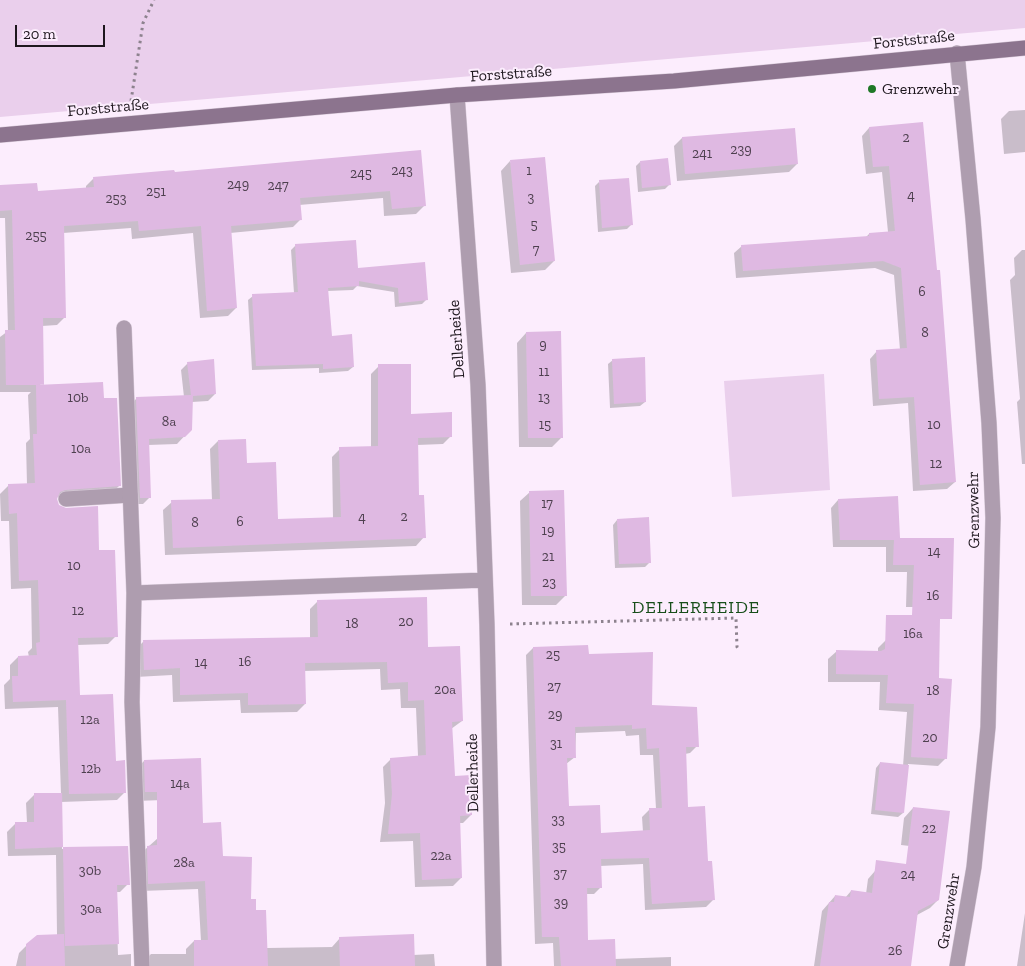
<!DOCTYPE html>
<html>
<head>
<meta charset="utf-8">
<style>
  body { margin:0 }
  #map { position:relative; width:1025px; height:966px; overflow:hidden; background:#fcedfd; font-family:"Zilla Slab",serif }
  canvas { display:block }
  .scale { position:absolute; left:15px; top:25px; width:90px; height:22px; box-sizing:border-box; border:2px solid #1e171e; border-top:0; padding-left:6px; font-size:15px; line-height:18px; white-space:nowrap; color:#1e171e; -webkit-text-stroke:4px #fcedfd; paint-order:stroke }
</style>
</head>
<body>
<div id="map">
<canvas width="1025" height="966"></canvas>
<div class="scale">20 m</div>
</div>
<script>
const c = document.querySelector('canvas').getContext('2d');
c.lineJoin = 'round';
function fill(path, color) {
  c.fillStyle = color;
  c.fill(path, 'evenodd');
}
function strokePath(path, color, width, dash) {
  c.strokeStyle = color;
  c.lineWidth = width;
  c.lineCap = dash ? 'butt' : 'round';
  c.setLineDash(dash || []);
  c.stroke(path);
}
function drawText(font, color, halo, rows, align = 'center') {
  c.font = font + ' "Zilla Slab",serif';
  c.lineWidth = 4;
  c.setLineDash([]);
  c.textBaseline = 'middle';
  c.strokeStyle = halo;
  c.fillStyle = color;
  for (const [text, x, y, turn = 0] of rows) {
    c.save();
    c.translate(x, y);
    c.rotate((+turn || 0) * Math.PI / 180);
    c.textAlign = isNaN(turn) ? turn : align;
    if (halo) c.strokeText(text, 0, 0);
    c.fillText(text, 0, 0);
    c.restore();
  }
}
const green = new Path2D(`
  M0,0h1025v28l-1025,89z
  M824,374l6,116 -98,7 -8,-116z`);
const shadow = new Path2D(`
  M1025,110v42l-21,2 -3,-35 8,-8z
  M922,124l33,358 -8,7 -34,2 -5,-88 -35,3 -3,-47 7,-8 23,-1 -6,-75 -19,-7 -139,10 -2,-25 8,-7 124,-9 3,-3 19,-2 -6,-60 -16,2 -4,-38 7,-8z
  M794,129l3,35 -8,8 -112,9 -3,-35 8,-8z
  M420,151l4,55 -8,8 -32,2 -1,-18 -84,7 2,14 -8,8 -63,6 6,75 -8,8 -28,2 -7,-85 -61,6 -1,-11 -68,5 2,84 -8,8 -15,1 -2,60 62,13 17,87 -8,8 -55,3 1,8 40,47 19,84 -8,8 -31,1 2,52 35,65 11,30 -8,8 -56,2 1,47 65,-2 1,37 -8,8h-4l2,63 13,-1v12h-115l3,-13 9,-9 29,-9 -1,-80 -48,1 -1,-24 8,-8 12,-1 -1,-20 8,-8 27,-1 -3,-87 -53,2 -1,-24 6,-6v-14l8,-8h11l-1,-5 4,-4 -1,-60 -20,1 -2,-68h-8l-1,-27 8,-8 19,-1 -1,-42 4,-4 -2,-44 3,-3h-31v-55l8,-6 -3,-113h-5v-32l37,6 49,-3v-3l8,-8 79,-4z
  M510,161l44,100 -9,9 -34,3 -10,-102z
  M640,162l29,23 -4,4 -27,3 -2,-26z
  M599,182l32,43 -4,4 -29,3 -3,-46z
  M296,245l61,24 70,30 -5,5 -27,3 -1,-15 -37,-6 -4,4 -26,1 4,46 22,30 -5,4 -29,2v-5l-67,2 -4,-70 5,-4 41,-3 -3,-43z
  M1022,250h3v214h-3l-5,-62 3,-3 -10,-119 5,-5 -1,-17z
  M526,333l36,104 -10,10h-33l-2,-104z
  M613,360l32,42 -5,4 -30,2 -2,-44z
  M188,363l27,31 -7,7 -16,1 -1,27 -14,15 -29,1 2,52 -7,7h-10l-3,-99 7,-7 47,-1 -3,-27z
  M379,366l31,49 41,21 -8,8 -26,1 1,51 6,41 -8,9 -251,9 -2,-45 9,-8 40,-2 -2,-51 8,-8 28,24 31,55 56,-1 -1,-62 8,-8 31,-1v-74z
  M530,492l36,103 -10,10h-34l-2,-104z
  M838,500l61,39 45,68h-38l1,-35h-21v-25h-53l-2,-39z
  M617,520l33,42 -5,5 -30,1 -2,-43z
  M318,601l109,47 35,73 -11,8 3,48 17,38 -8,8h-4l2,55 -8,8 -38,1 -2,-46 -33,1 5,-39 -2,-36 8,-8 27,-3 -2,-48h-15l-1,-19 -19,1 -1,-21 -76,2 1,33 -8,8 -56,1 -1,-13 -67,2 -1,-27 -36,2 -1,-27 8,-8 167,-4v-29z
  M886,640l52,39 8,79 -8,8 -30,-2 -5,49 -5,4 -27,-3 5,-46 4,-5 23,3 4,-54 -28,-2 1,-28h-52v-23l9,-8 41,1v-4z
  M533,648l54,8 110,90 -7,7 -5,1 2,54 20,54 6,38 -7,7 -61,3 -2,-46 -43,2 1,21 -7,7h-8l1,47 27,18 57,-2v9h-117l-1,-23 -18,1 -9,-289zM625,731l1,5 13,-1 1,20h13l3,54 -7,1 -7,7 1,15 -44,3 -31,-28 -2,-43 9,-7 1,-24z
  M144,761l47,38 -55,2 -1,-31z
  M913,808l23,41 -35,-4 3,-27z
  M158,838l63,19 34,55 12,36 65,-1 8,-9 73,17 21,-1 1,12h-292v-4l8,-8h35v-5l8,-8h7l-3,-52 -57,2 -2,-36z
  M875,871l63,29 -8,8 -13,7 -8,51h-95l8,-55 13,-15 10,2 6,-7 15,3 2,-15z
  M1025,913v53h-8z`);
const building = new Path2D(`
  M923,122l14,148h3l16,212 -36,3 -6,-88 -35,2 -3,-49 31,-2 -6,-80 -18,-7 -140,10 -2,-26 128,-9v-3l26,-2 -6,-65 -16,1 -4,-40z
  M795,128l3,36 -113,10 -3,-37z
  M421,150l5,56 -34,3 -2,-18 -90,7 2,22 -71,6 6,82 -30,3 -6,-85 -62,5 -1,-10 -74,5 2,92h-23l1,67h-38l-1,-55h10l-3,-120 -12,1v-26l37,-2 1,8 56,-4 -1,-10 81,-7 1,2z
  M545,157l10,104 -35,4 -10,-105z
  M668,158l3,27 -29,3 -2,-27z
  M629,178l4,47 -31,3 -3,-48z
  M356,240l2,28 67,-6 3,38 -29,3 -1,-15 -39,-7v5l-31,2 4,48 20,-2 2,33 -31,2v-5l-67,2 -4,-72 46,-2 -3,-48z
  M561,331l2,107h-35l-2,-106z
  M645,357l1,45 -32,2 -2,-45z
  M214,359l2,35 -23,2 -1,34 -7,7 -36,2 2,59h-11l-4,-101 55,-2 -4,-33z
  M378,364h33v50l41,-2v25l-34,1 1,57h5l2,43 -253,10 -2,-48 49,-1 -2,-59 28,-1 1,24 29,-1 2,57 63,-2 -2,-70 39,-1z
  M103,382l1,16h13l4,88 -56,4 -5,2 -3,7 2,6 7,3 32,-2 1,44h16l3,87 -40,1 2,57 33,-1 3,67 9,-1 1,33 -57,1 -3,-94 -53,2 -1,-26h6v-20l19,-1 -1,-12 4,-1 -2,-62 -19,1 -2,-68 -8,1 -1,-30 27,-1 -2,-49h4l-1,-49z
  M564,490l3,106h-36l-2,-105z
  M898,496l2,42h54l-2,81h-12l-1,59 13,1 -5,80 -36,-2 3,-53 -28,-1 2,-28 -52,-1v-24l45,1 4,-2 1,-34h26l2,-50h-21l1,-25h-54l-2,-41z
  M649,517l2,46 -32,1 -2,-45z
  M427,597l1,50 32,-1 3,75 -11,1 3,54 16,-1 1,40 -12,1 2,62 -40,2 -2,-47 -32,1 4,-40 -2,-36 36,-3 -2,-55 -16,1v-19l-20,1 -1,-21 -82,1 1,41 -58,1v-12l-68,2v-27l-36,2 -1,-30 175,-3 -1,-37z
  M588,645l1,9 64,-2 -1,53 45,2 2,40h-13l2,60 17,-1 3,55h4l3,39 -63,4 -3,-46 -48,1 1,29h-15l1,52 27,-1 1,27h-55l-2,-29h-17l-9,-290zM632,725v4l14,-1 1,21 12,-1 3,60h-13l1,22 -49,3 -1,-28 -31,1 -2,-48h9l-1,-31z
  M201,758l2,65 18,-1 2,34 29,1 -1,42h5v11h10l2,56h-74v-26h14l-3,-59 -57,3 -1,-38 10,-1v-53h-12l-1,-32z
  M880,762l29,3 -5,48 -29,-3z
  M34,793h28l1,54 65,-1 2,39h-13l2,59 -54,2 -2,-99 -48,2v-27h19z
  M913,807l37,4 -11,89 -21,11 -7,55h-91l9,-64h5l1,-7 15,2 1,-7 21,3 4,-33 30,4z
  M64,934l1,32h-39v-22l11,-9z
  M414,934l1,32h-75l-1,-29z`);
const path = new Path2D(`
  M131,101l12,-78 11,-23
  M510,624l226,-6 1,29 2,3`);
const lane = new Path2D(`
  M66,499l64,-4`);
const street = new Path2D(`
  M957,53l16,166 16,204 4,95 -5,209 -14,140 -17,99
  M457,95l21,290 9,240 7,341
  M124,328l10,265 -2,109 10,264
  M134,593l351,-13`);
const secondary = new Path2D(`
  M0,135l457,-40 217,-14 351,-33`);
const markers = [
  [872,89,5,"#1e7826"]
];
const numberNames = [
  ["2",906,138],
  ["239",741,150],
  ["241",702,154],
  ["243",402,171],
  ["1",529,171],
  ["245",361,174],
  ["249",238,185],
  ["247",278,186],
  ["251",156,192],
  ["4",911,196],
  ["3",531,198],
  ["253",116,199],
  ["5",534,225],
  ["255",36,236],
  ["7",536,250],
  ["6",922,292],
  ["8",925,333],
  ["9",543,345],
  ["11",544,372],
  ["10b",78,398],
  ["13",544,398],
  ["8a",169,422],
  ["15",545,425],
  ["10",934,425],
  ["10a",81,449],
  ["12",936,464],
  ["17",547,504],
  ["2",404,517],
  ["4",362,518],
  ["6",240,522],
  ["8",195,523],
  ["19",548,531],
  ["14",934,552],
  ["21",548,557],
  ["10",74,566],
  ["23",549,583],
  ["16",933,596],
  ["12",78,611],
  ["20",406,622],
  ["18",352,624],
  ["16a",913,634],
  ["25",553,655],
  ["16",245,662],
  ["14",201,663],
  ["27",554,687],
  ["20a",445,690],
  ["18",933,691],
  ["29",555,715],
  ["12a",90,720],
  ["20",930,738],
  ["31",556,744],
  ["12b",91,769],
  ["14a",180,784],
  ["33",558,820],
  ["22",929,829],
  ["35",559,847],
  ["22a",441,856],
  ["28a",184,863],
  ["30b",90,871],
  ["37",560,874],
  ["24",908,875],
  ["39",561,903],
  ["30a",91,909],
  ["26",895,951]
];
const streetNames = [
  ["Forststraße",914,40,-6],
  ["Forststraße",511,74,-4],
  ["Forststraße",108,108,-5],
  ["Dellerheide",457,339,-94],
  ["Grenzwehr",974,510,-91],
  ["Dellerheide",473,773,-91],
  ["Grenzwehr",949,911,-81]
];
const poiNames = [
  ["Grenzwehr",882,89]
];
const neighbourhoodNames = [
  ["DELLERHEIDE",696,608]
];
fill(green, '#eacfec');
fill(shadow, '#0003');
fill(building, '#dfb9e2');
strokePath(lane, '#d8cbd9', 16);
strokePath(street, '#d8cbd9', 16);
strokePath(secondary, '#d8cbd9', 16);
strokePath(path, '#8d828e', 3, [2.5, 4]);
strokePath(lane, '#ae9daf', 15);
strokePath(street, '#ae9daf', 15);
strokePath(secondary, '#8c748e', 15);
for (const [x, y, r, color] of markers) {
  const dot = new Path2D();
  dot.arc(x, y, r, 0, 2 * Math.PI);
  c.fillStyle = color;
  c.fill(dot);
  strokePath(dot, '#fcedfd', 2);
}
drawText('14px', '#4e404f', null, numberNames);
drawText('16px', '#1e171e', '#fcedfd', streetNames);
drawText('16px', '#1e171e', '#fcedfd', poiNames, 'left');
c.letterSpacing = '1px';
drawText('18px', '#174e1a', '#fcedfd', neighbourhoodNames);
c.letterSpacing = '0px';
</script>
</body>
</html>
